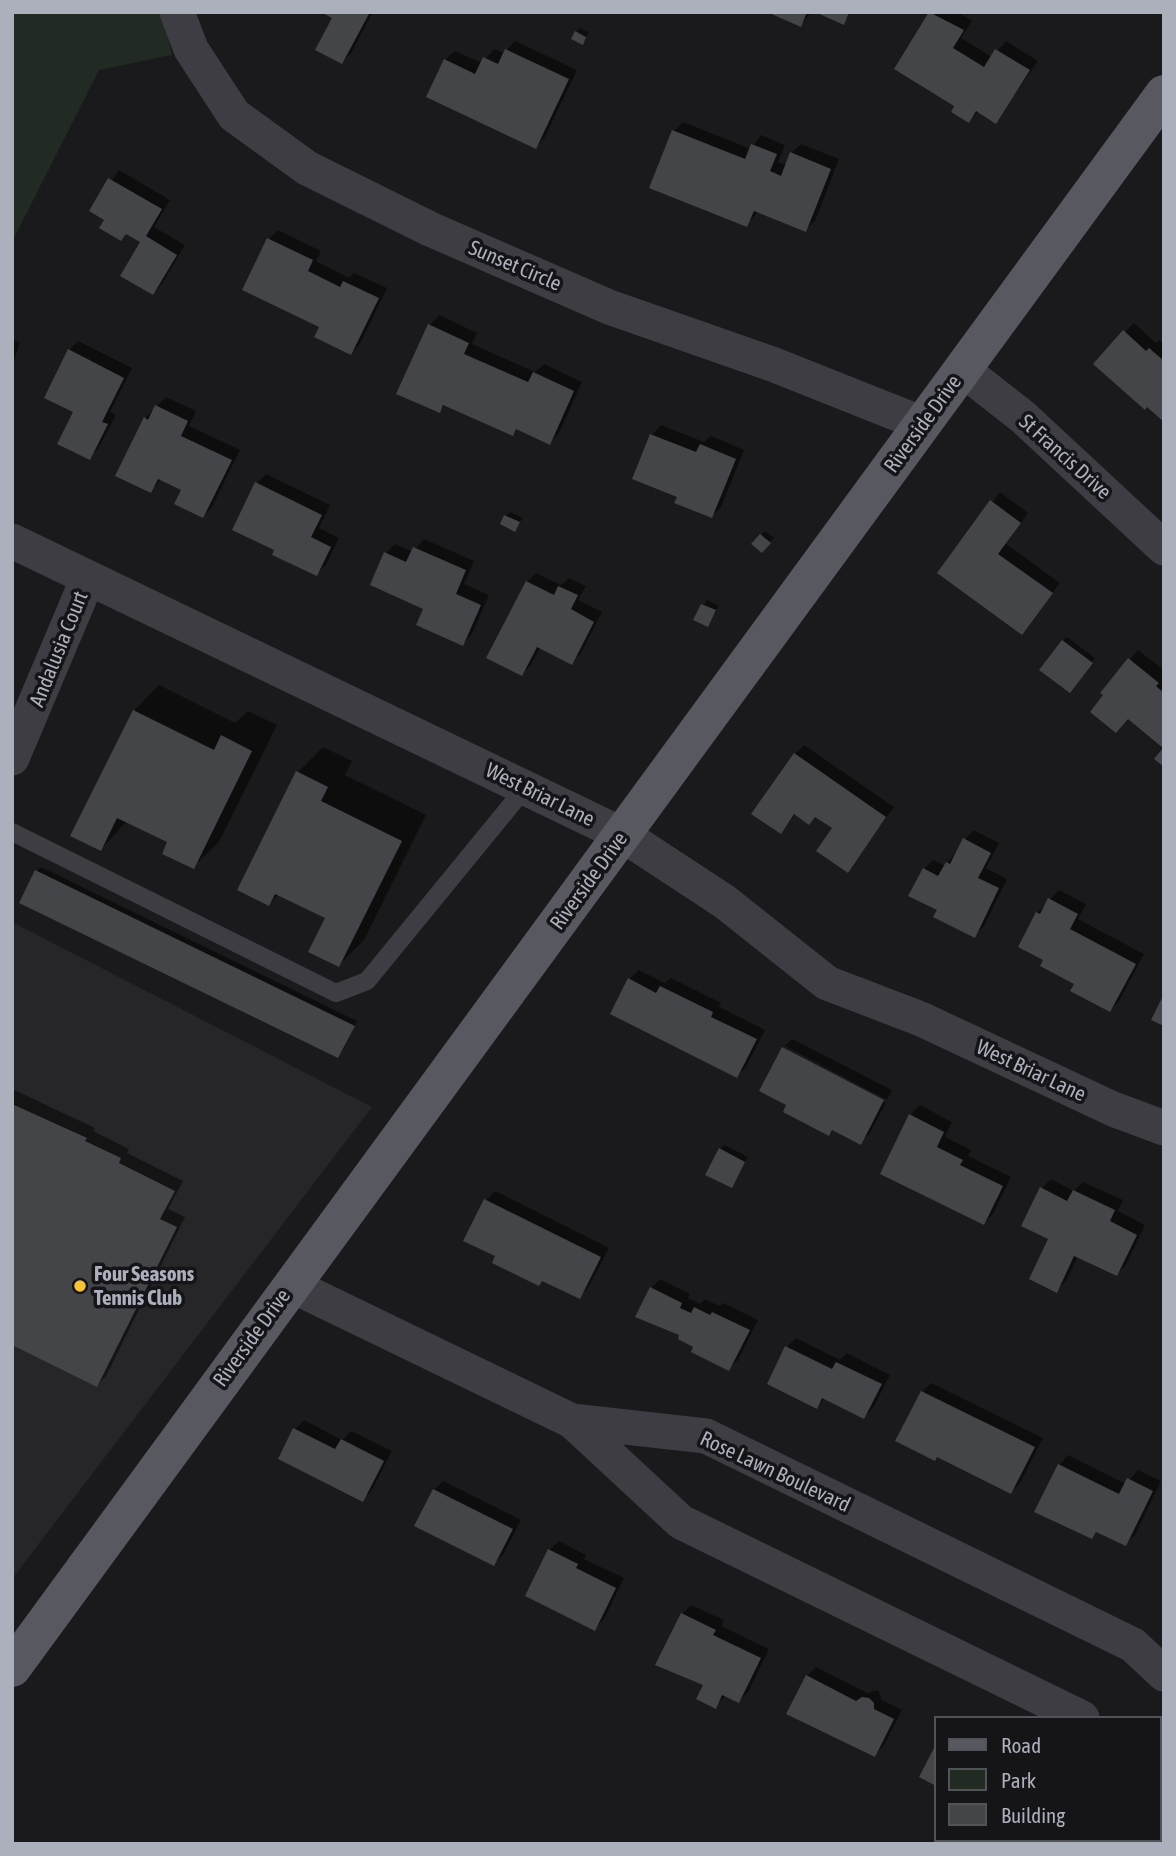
<!DOCTYPE html>
<html>
<head>
<meta charset="utf-8">
<style>
  body { margin:0 }
  #map { position:relative; width:1176px; height:1856px; overflow:hidden; background:#1a1a1c; font-family:"Asap Condensed",sans-serif }
  canvas { display:block }
  .frame { position:absolute; inset:0; border:14px solid #acb0bc; pointer-events:none }
  .legend { position:absolute; left:934px; top:1716px; width:228px; height:126px; box-sizing:border-box; background:#151517; border:2px solid #515359; margin:0; padding:9px 12px; list-style:none; font-size:21px; color:#acb0bc }
  .legend li { display:flex; align-items:center; gap:14px; height:35px }
  .legend b { width:35px; border:2px solid #515359 }
</style>
</head>
<body>
<div id="map">
<canvas width="1176" height="1856"></canvas>
<div class="frame"></div>
<ul class="legend">
<li><b style="height:9px;background:#575860"></b>Road</li>
<li><b style="height:19px;background:#212a23"></b>Park</li>
<li><b style="height:19px;background:#444549"></b>Building</li>
</ul>
</div>
<script>
const c = document.querySelector('canvas').getContext('2d');
c.lineJoin = 'round';
function fill(path, color) {
  c.fillStyle = color;
  c.fill(path, 'evenodd');
}
function strokePath(path, color, width, dash) {
  c.strokeStyle = color;
  c.lineWidth = width;
  c.lineCap = dash ? 'butt' : 'round';
  c.setLineDash(dash || []);
  c.stroke(path);
}
function drawText(font, color, halo, rows, align = 'center') {
  c.font = font + ' "Asap Condensed",sans-serif';
  c.lineWidth = 7;
  c.setLineDash([]);
  c.textBaseline = 'middle';
  c.strokeStyle = halo;
  c.fillStyle = color;
  for (const [text, x, y, turn = 0] of rows) {
    c.save();
    c.translate(x, y);
    c.rotate((+turn || 0) * Math.PI / 180);
    c.textAlign = isNaN(turn) ? turn : align;
    if (halo) c.strokeText(text, 0, 0);
    c.fillText(text, 0, 0);
    c.restore();
  }
}
const built = new Path2D(`
  M12,922l360,185 -360,472z`);
const green = new Path2D(`
  M12,12h151l9,43 -73,15 -87,172z`);
const shadow = new Path2D(`
  M325,12h48l-22,41 -9,9 -7,-44z
  M772,12h39l-10,13z
  M931,12h27l14,9 -11,17 31,19 14,-16 32,20 -42,60 -17,-10 -10,10 -12,-15 -61,-38z
  M580,28l9,4 -7,11 -6,-11z
  M515,41l62,29 -32,67 -9,10 -91,-87 10,-9 27,12 12,-14 10,4z
  M683,122l68,27 10,-14 24,10 -7,17 9,3 4,-12 10,-9 38,15 -24,62 -10,9 -47,-19 -11,14 -73,-94z
  M119,170l51,30 -16,27 31,18 -23,39 -9,9 -10,-52 -52,-31z
  M278,230l43,21 -5,10 33,17 5,-5 33,15 -27,56 -9,9 -29,-27 -53,-87z
  M439,315l38,18 -5,11 63,28 9,-8 38,18 -23,51 -10,10 -31,-15 -6,6 -66,-30 -7,7 -40,-18 31,-68z
  M1134,323l22,20 3,-3 5,4v76l-39,-88z
  M12,339l8,3 -8,25z
  M78,341l54,27 -22,44 6,3 -18,34 -9,9 -14,-47 -6,-61z
  M166,397l30,14 -7,15 51,24 -28,57 -9,9 -20,-26 -22,-11 -10,12 -6,-73z
  M661,425l43,17 7,-6 33,14 -23,57 -9,9 -33,-20 -45,-18 18,-43z
  M266,474l64,31 -11,23 20,10 -13,27 -10,9 -40,-24 -19,-67z
  M1000,492l28,21 -22,31 54,39 -38,49 -82,-59z
  M510,512l13,6 -8,11 -9,-13z
  M765,531l9,7 -12,13 -9,-8z
  M424,539l50,22 -10,23 25,11 -17,39 -10,10 -37,-36 -39,-55 9,-9 18,8z
  M536,573l25,12 8,-7 17,8 -8,14 24,12 -21,41 -9,10 -31,-17 -10,19 -9,9 5,-92z
  M707,600l12,6 -12,19 -12,-5z
  M1067,637l28,21 -21,29 -11,-46z
  M1138,650l26,20v76l-62,-54z
  M159,685l76,38 13,-12 29,14 -58,117 -26,25 -23,-26 -43,-20 -26,28 33,-138z
  M804,745l90,62 -47,63 -13,-42 -18,-13 -20,-2 -15,18 14,-77z
  M323,747l29,14 -7,14 81,40 -62,125 -25,25 -12,-47 -48,-24 -10,10 29,-132z
  M973,830l26,13 -13,25 21,11 -23,47 -10,10 -35,-27 -15,-40 9,-9 12,6z
  M41,867l316,154 -15,31 -4,4 -301,-185z
  M1059,890l27,14 -8,15 66,35 -25,47 -9,9 -65,-51 -8,-46z
  M639,970l26,13 6,-5 50,25 -2,4 46,23 -19,37 -9,9 -108,-97z
  M792,1039l100,51 -5,10 -102,-54z
  M784,1047v3l102,53 -16,30 -10,10 -26,-14 -5,5 -40,-30 -28,-14z
  M12,1089l83,39 -2,3 36,18 -2,4 56,28 -15,28 17,8 -79,159 -9,9 -85,-42z
  M920,1105l32,17 -7,15 26,13 -3,6 43,21 -18,37 -9,9 -102,-50 28,-58z
  M725,1145l23,12 -17,29 -11,-37z
  M1051,1179l23,12 9,-9 40,18 -5,11 27,14 -19,40 -9,9 -39,-18 -12,25 -10,10 -14,-103z
  M495,1191l114,57 -21,40 -9,9 -82,-42 -11,-55z
  M660,1279l30,15 -2,4 12,6 5,-5 14,7 4,-3 35,17 -20,40 -10,9 -33,-22 -44,-59z
  M796,1338l44,22 7,-7 43,22 -17,33 -9,9 -39,-19 -9,9 -29,-60z
  M931,1383l112,55 -23,45 -9,9 -89,-100z
  M304,1420l38,20 9,-9 41,20 -20,39 -9,9 -68,-70z
  M1068,1455l58,29 12,-14 23,11 -26,54 -10,9 -27,-13 -6,6 -33,-72z
  M443,1481l78,39 -18,35 -9,9 -60,-74z
  M559,1541l27,14 -2,4 40,19 -20,41 -9,9 -46,-78z
  M691,1605l33,15 -3,6 48,23 -21,43 -9,9 -13,-6 -11,12 -33,-93z
  M816,1667l51,26 11,-3 4,10 20,10 -18,35 -9,10 -68,-79z
  M1051,1840h98l-2,4h-97z`);
const building = new Path2D(`
  M321,12h49l-28,52 -27,-14 17,-32z
  M767,12h40l-6,15z
  M815,12h34l-5,13z
  M929,12l35,18 -11,18 31,19 11,-18 35,21 -34,54 -20,-13 -7,12 -18,-11 3,-6 -60,-37z
  M575,31l11,6 -3,8 -12,-6z
  M505,49l64,30 -33,70 -110,-52 18,-38 31,15 8,-17 15,7z
  M672,130l73,29 6,-15 26,10 -7,17 11,5 9,-24 41,17 -25,63 -52,-21 -7,16 -98,-39z
  M108,178l54,31 -16,27 31,19 -24,40 -33,-19 20,-34 -14,-8 -5,7 -22,-13 5,-8 -15,-9z
  M267,238l46,22 -5,11 32,16 3,-6 36,17 -28,57 -37,-18 5,-10 -77,-37z
  M428,324l41,19 -5,11 64,28 5,-10 41,19 -24,54 -34,-16 -3,7 -70,-31 -3,8 -44,-19z
  M1123,330l23,21 3,-3 15,13v61l-17,-15 -2,3 -52,-46z
  M68,349l56,29 -22,44 6,2 -18,36 -33,-16 16,-32 -29,-14z
  M155,405l33,16 -7,15 51,24 -29,58 -29,-14 7,-14 -23,-11 -7,14 -36,-17 29,-59 4,3z
  M650,434l46,18 4,-8 36,15 -24,59 -38,-15 3,-6 -45,-18z
  M255,482l67,33 -11,22 20,10 -14,29 -45,-21 2,-5 -42,-20z
  M990,500l31,23 -23,31 55,39 -31,42 -85,-62z
  M504,515l16,7 -5,10 -15,-8z
  M760,534l11,9 -9,10 -11,-9z
  M413,547l53,23 -10,24 25,11 -18,41 -47,-21 7,-16 -53,-24 14,-33 22,10z
  M526,581l28,14 4,-9 20,9 -7,14 23,13 -22,43 -35,-18 -15,29 -36,-18z
  M701,604l15,6 -8,17 -15,-7z
  M1062,640l31,23 -23,30 -31,-23z
  M1128,658l31,25 -3,3 8,7v74l-10,-8 9,-11 -35,-29 -12,14 -26,-21 13,-17 -3,-2z
  M133,710l81,40 7,-15 31,16 -58,118 -32,-15 5,-12 -50,-24 -16,33 -31,-15z
  M794,753l92,64 -38,56 -32,-22 16,-23 -17,-11 -6,8 -15,-11 -13,20 -30,-20z
  M296,771l32,16 -7,14 81,40 -63,126 -31,-15 17,-34 -50,-24 -6,12 -32,-16z
  M963,838l28,15 -13,25 21,10 -24,50 -42,-21 4,-7 -29,-14 15,-28 15,8 8,-14 4,2z
  M35,870l320,156 -17,32 -319,-155z
  M1048,898l30,16 -8,15 66,35 -26,48 -40,-21 4,-7 -34,-18 3,-6 -25,-13 18,-35 4,2z
  M628,978l28,15 4,-7 53,26 -2,5 46,22 -20,39 -127,-64z
  M1164,994v32l-13,-6z
  M782,1047l102,53 -23,45 -29,-15 -3,6 -46,-24 3,-7 -27,-14z
  M12,1104l75,34 -2,3 36,17 -2,5 56,28 -15,28 17,8 -80,160 -85,-42z
  M909,1114l35,18 -7,15 26,13 -3,5 43,21 -19,39 -104,-51z
  M719,1148l26,14 -13,26 -27,-13z
  M1040,1187l27,14 6,-11 42,20 -5,11 27,14 -20,41 -43,-20 -17,37 -28,-14 19,-40 -27,-13z
  M484,1199l117,58 -21,42 -38,-18 -3,5 -47,-23 3,-7 -32,-15z
  M650,1287l32,16 -2,5 11,5 3,-6 16,8 2,-3 38,18 -21,41 -38,-19 2,-5 -15,-8 1,-4 -44,-18z
  M785,1346l47,23 4,-7 46,22 -18,35 -42,-21 -5,11 -50,-25z
  M921,1391l114,56 -24,47 -74,-37 -2,4 -40,-20z
  M293,1428l42,21 6,-10 43,22 -21,41 -85,-43z
  M1058,1464l61,30 8,-16 26,13 -27,55 -30,-14 -4,7 -58,-27z
  M433,1489l80,40 -19,37 -80,-40z
  M548,1549l30,15 -2,4 40,20 -21,43 -70,-35z
  M681,1613l35,17 -3,5 48,23 -22,45 -17,-8 -6,14 -20,-10 7,-14 -48,-20z
  M806,1675l50,26 6,-4 7,1 5,5v6l20,10 -19,38 -89,-43z
  M936,1744v42l-17,-9z
  M1049,1840h84l7,4h-92z`);
const lane = new Path2D(`
  M12,832l324,161 31,-12 158,-193`);
const street = new Path2D(`
  M177,12l14,37 43,66 73,53 123,61 179,78 163,57 151,60
  M963,370l60,47 141,131
  M12,541l611,294 102,67 102,81 94,36 192,90 51,19
  M12,758l76,-180
  M291,1285l281,136 134,15 427,209 31,29
  M572,1421l109,101 401,196
  M1160,1734h4`);
const primary = new Path2D(`
  M12,1668l1152,-1574`);
const markers = [
  [80,1286,7,"#f5c439"]
];
const streetNames = [
  ["Sunset Circle",515,266,23],
  ["Riverside Drive",923,424,-54],
  ["St Francis Drive",1065,457,42],
  ["Andalusia Court",59,649,-68],
  ["West Briar Lane",540,795,26],
  ["Riverside Drive",589,881,-54],
  ["West Briar Lane",1031,1071,25],
  ["Riverside Drive",252,1338,-54],
  ["Rose Lawn Boulevard",775,1472,25]
];
const poiNames = [
  ["Four Seasons",94,1274],
  ["Tennis Club",94,1298]
];
fill(built, '#262629');
fill(green, '#212a23');
fill(shadow, '#0007');
fill(building, '#444549');
strokePath(lane, '#3d3d43', 18);
strokePath(street, '#3d3d43', 35);
strokePath(primary, '#575860', 38);
for (const [x, y, r, color] of markers) {
  const dot = new Path2D();
  dot.arc(x, y, r, 0, 2 * Math.PI);
  c.fillStyle = color;
  c.fill(dot);
  strokePath(dot, '#151517', 2.5);
}
drawText('21px', '#acb0bc', '#151517', streetNames);
drawText('bold 21px', '#acb0bc', '#151517', poiNames, 'left');
</script>
</body>
</html>
